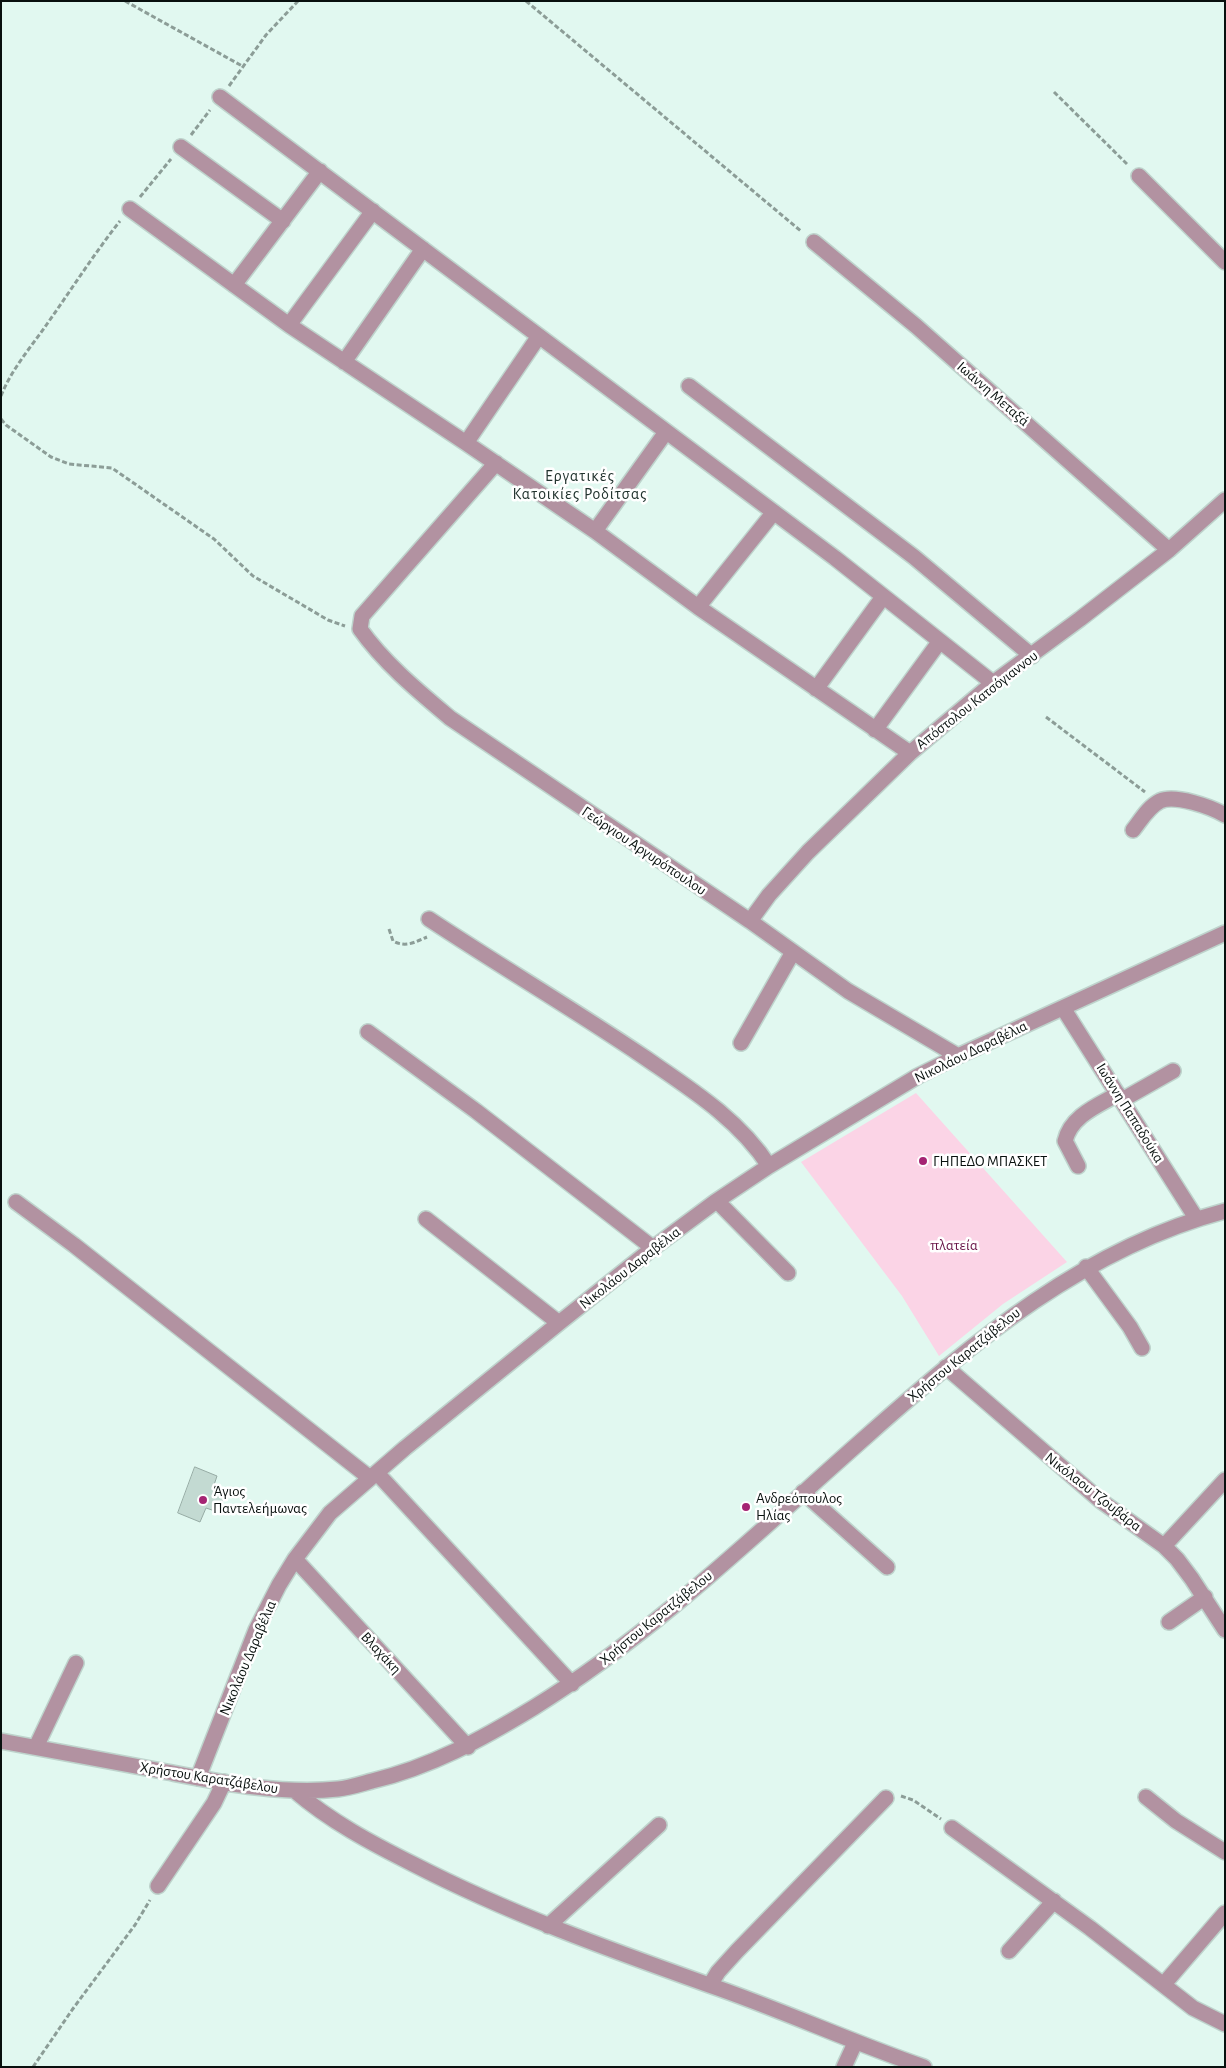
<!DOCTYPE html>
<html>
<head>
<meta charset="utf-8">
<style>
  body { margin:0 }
  #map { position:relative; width:1226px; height:2068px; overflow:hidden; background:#e1f8f0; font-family:"Alegreya Sans",sans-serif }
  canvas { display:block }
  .frame { position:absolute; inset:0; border:2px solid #08100e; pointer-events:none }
</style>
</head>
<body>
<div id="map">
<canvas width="1226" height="2068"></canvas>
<div class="frame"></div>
</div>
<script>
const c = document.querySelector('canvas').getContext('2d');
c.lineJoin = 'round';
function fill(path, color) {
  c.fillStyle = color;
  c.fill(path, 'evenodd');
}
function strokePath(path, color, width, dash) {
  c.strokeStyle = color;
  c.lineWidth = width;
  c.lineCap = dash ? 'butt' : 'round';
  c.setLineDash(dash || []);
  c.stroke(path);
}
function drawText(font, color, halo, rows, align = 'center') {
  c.font = font + ' "Alegreya Sans",sans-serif';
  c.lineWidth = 5;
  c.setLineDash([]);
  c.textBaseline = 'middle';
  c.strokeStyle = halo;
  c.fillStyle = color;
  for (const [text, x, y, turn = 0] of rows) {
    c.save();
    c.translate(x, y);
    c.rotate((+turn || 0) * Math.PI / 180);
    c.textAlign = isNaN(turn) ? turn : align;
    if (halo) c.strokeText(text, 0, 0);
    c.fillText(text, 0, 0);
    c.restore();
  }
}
const green = new Path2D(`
  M916,1093l151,169 -64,42 -64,52 -37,-60 -101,-134z`);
const building = new Path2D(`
  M195,1467l22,9 -4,12 13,5 -8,19 -12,-4 -6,14 -22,-9z`);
const path = new Path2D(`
  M125,1l119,66
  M526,1l276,231
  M229,86l37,-51 32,-34
  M1054,92l74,73
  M191,135l19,-25
  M140,197l31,-38
  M1,396c10,-26 30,-49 46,-72 24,-34 47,-70 73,-103
  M1,419l5,6 45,32 18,7 43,4 102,71 39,37 75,44 17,6
  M1046,717l99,75
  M389,929l4,12c13,7 22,1 34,-4
  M901,1796l12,4 28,19
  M33,2067l39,-57 63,-85 15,-25`);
const minor = new Path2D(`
  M220,97l615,461 158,125
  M181,147l102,74
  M1139,176l86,86
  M130,209l159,116 177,118 129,88 103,76 212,146
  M814,242l102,84 253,224
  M234,285l86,-114
  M289,325l84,-114
  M344,362l79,-113
  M689,386l225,171 118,99
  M466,443l73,-107
  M496,463l-134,153 -2,13c24,34 58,62 90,89l300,203 98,70 110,65
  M595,531l71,-99
  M698,607l76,-95
  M816,689l67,-92
  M875,730l65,-89
  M1133,830c8,-10 15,-23 27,-29 15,-7 51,6 65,14
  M429,919c71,47 144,90 215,138 45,31 95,62 125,109
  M750,921l19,-26 39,-43 102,-99 83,-70 87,-64 89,-69 56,-50
  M1063,1008l133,210
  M368,1032l108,79 177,137
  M741,1043l52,-91
  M1122,1100l51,-29
  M1078,1166l-13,-25c6,-25 32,-35 53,-47
  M717,1201l71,72
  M16,1202l58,43 296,233
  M426,1219l133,104
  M1086,1267l44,60 12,21
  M946,1367l155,134 63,45 13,13 15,20 33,51
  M377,1473l195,211
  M803,1492l84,75
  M1164,1546l61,-66
  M295,1559l173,188
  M1169,1622l36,-25
  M1,1741c54,10 107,20 161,30 57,11 117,24 176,18 11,-1 23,-5 34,-8 59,-14 110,-42 161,-73 123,-76 227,-178 335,-273 106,-94 217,-187 357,-224
  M36,1747l40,-84
  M198,1778l58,-148 23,-45 16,-26 35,-46 75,-65 154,-125 94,-75 62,-46 54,-36 149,-90 40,-20 267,-123
  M295,1791c35,30 76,52 118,73 95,49 195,85 296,121 73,25 142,57 215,82
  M1146,1797l30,24 49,31
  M952,1828l138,100 103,80 32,16
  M158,1886l56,-83 10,-21
  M548,1926l111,-101
  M1009,1951l45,-50
  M1164,1984l61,-71
  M710,1985l8,-13 19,-21 149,-153
  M844,2067l11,-24`);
const markers = [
  [923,1161,5,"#a52473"],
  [203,1500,5,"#a52473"],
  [746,1507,5,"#a52473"]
];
const streetNames = [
  ["Ιωάννη Μεταξά",993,394,41],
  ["Απόστολου Κατσόγιαννου",977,700,-38],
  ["Γεώργιου Αργυρόπουλου",644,851,34],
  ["Νικολάου Δαραβέλια",971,1052,-26],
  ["Ιωάννη Παπαδούκα",1130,1113,58],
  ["Νικολάου Δαραβέλια",630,1268,-38],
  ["Χρήστου Καρατζάβελου",964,1355,-39],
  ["Νικόλαου Τζουβάρα",1093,1492,38],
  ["Χρήστου Καρατζάβελου",656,1618,-39],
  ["Βλαχάκη",381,1653,47],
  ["Νικολάου Δαραβέλια",248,1658,-67],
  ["Χρήστου Καρατζάβελου",209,1778,9]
];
const poiNames = [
  ["ΓΗΠΕΔΟ ΜΠΑΣΚΕΤ",933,1161],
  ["Άγιος",213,1491],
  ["Παντελεήμωνας",213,1508],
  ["Ανδρεόπουλος",756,1498],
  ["Ηλίας",756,1515]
];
const parkNames = [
  ["πλατεία",954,1245]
];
const neighbourhoodNames = [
  ["Εργατικές",580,476],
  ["Κατοικίες Ροδίτσας",580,494]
];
fill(green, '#fbd4e6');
fill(building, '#c3dad2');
strokePath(building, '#96aba4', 1);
strokePath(minor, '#bed3cc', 18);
strokePath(path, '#8c9d97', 3, [5, 2.5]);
strokePath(minor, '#b292a1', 15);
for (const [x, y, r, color] of markers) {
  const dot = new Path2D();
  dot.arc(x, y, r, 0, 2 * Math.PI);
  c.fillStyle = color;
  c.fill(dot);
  strokePath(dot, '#fff', 2);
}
drawText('15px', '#08100e', '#fff', streetNames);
drawText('15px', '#08100e', '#fff', poiNames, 'left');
drawText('15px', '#681447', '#fff', parkNames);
c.letterSpacing = '1px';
drawText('16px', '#21332e', '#fff', neighbourhoodNames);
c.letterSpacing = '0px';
</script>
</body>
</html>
